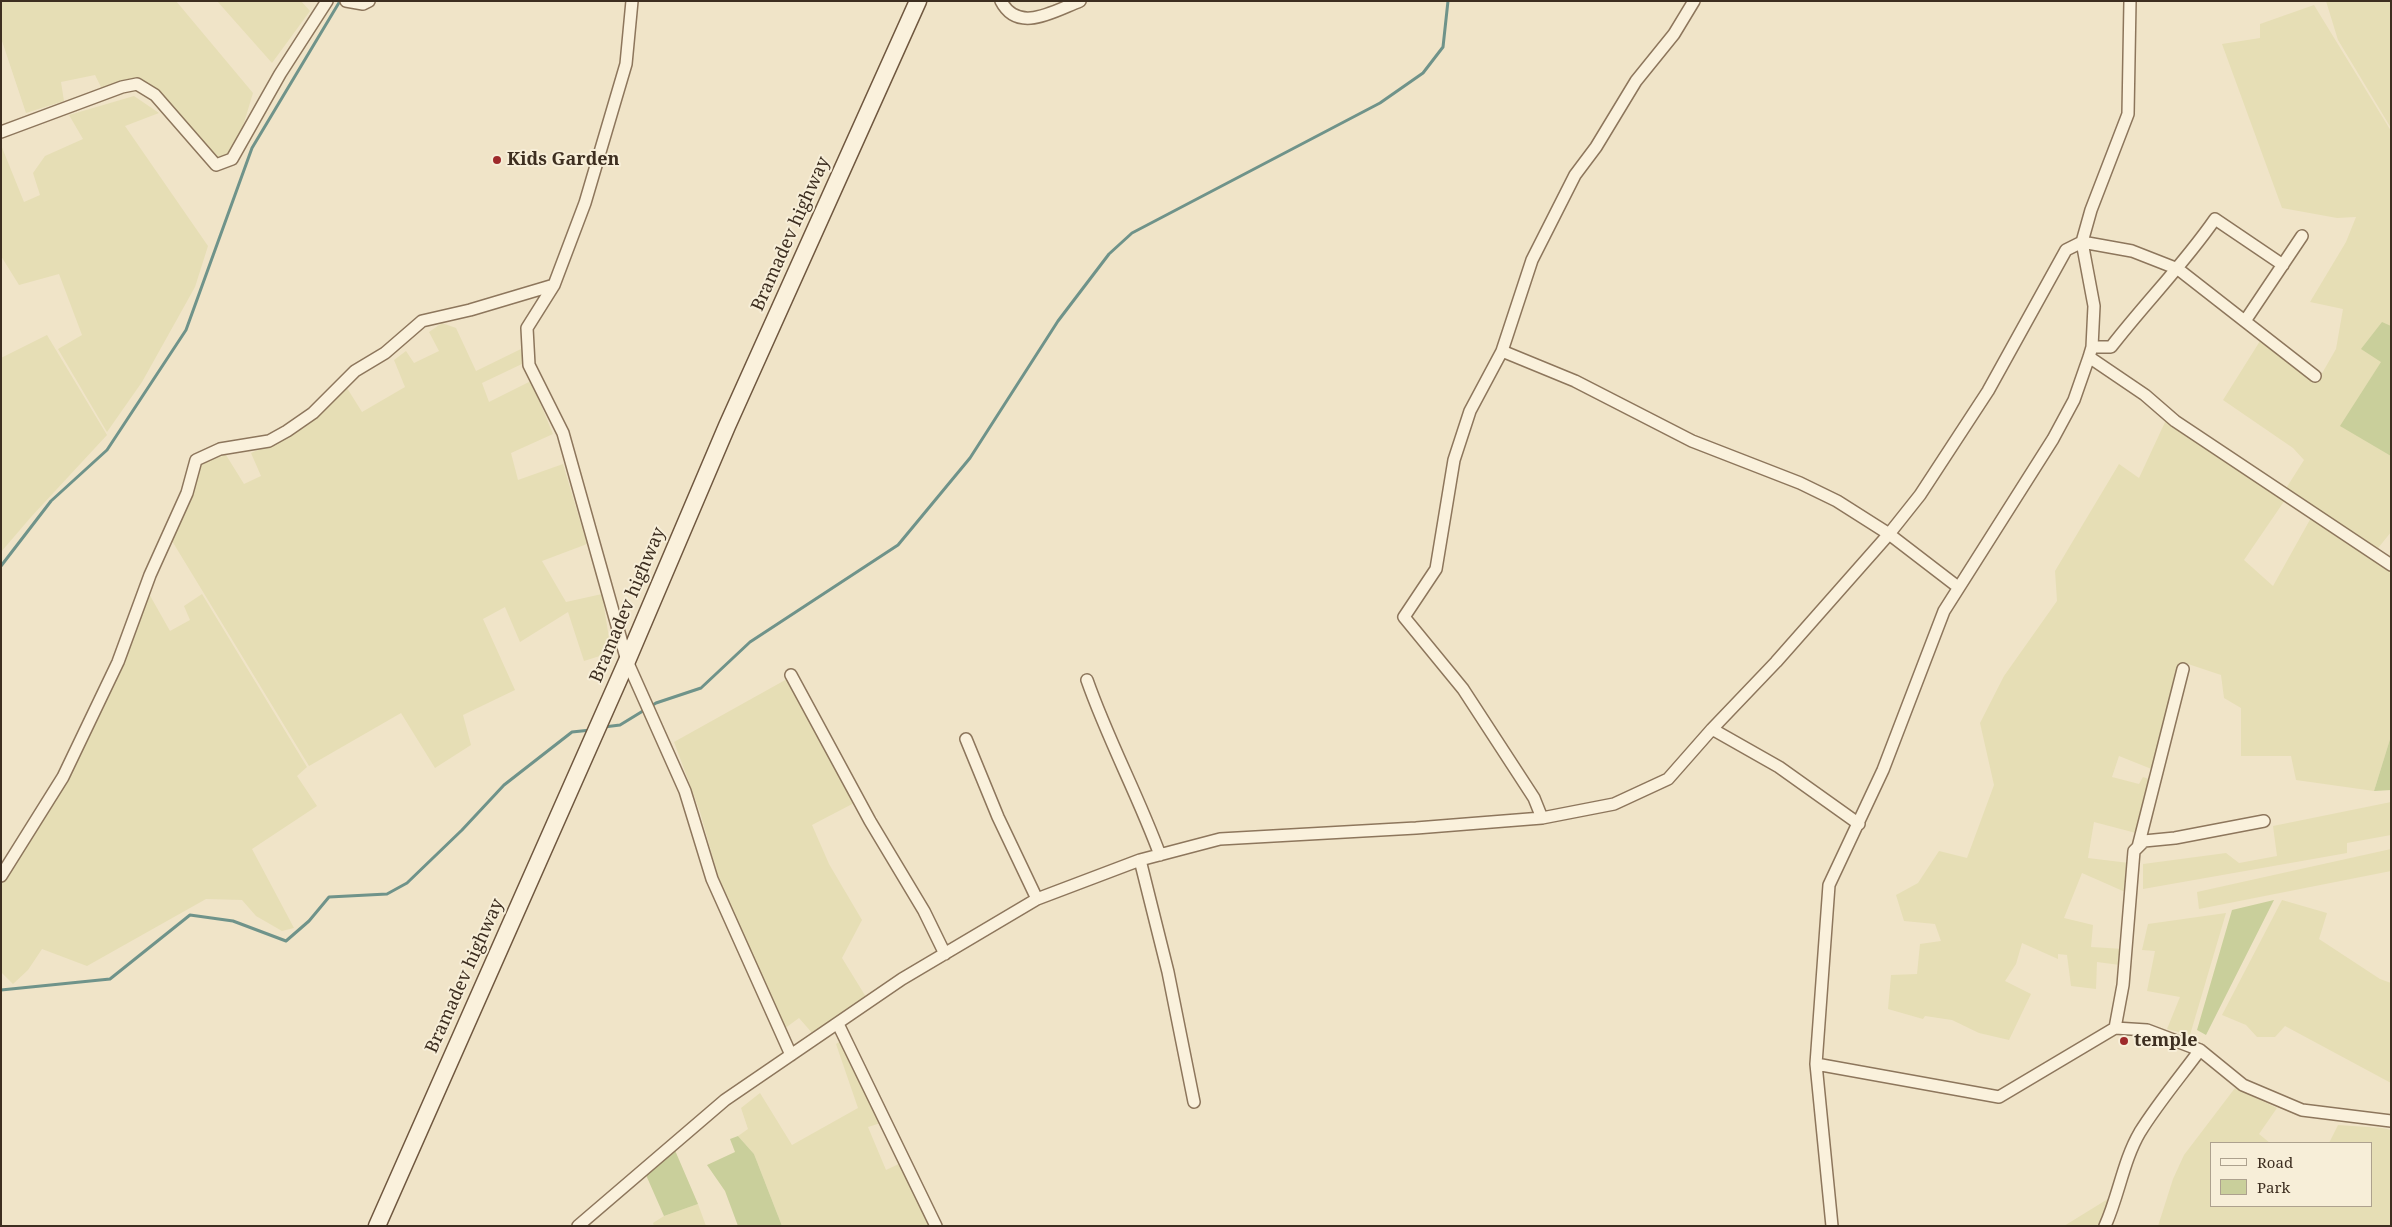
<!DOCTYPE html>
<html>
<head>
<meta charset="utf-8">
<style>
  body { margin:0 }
  #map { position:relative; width:2392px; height:1227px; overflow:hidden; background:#f0e4c8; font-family:"Noto Serif",serif }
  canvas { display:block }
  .frame { position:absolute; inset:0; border:2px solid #3d2e20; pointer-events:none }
  .legend { position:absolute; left:2210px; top:1142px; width:162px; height:65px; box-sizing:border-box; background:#f7eed8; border:1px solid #ada18e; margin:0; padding:6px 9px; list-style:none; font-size:15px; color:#3d2e20 }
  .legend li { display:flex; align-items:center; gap:10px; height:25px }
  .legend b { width:25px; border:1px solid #ada18e }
</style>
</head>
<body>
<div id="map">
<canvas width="2392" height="1227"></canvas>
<div class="frame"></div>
<ul class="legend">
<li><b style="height:6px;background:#faf1dc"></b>Road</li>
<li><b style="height:14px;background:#c9cf9b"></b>Park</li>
</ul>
</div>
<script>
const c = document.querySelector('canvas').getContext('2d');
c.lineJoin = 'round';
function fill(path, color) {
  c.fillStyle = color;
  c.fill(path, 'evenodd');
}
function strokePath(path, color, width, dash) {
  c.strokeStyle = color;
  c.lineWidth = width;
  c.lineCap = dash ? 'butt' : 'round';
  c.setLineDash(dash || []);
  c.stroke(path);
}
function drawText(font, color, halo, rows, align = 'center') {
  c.font = font + ' "Noto Serif",serif';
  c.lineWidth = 4;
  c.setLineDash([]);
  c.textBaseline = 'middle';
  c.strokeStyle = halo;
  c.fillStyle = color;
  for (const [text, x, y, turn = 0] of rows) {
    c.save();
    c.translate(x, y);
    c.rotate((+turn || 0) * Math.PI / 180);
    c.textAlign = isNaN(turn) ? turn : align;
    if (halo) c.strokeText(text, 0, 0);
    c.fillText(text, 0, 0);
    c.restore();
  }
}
const farmland = new Path2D(`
  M1,1h175l77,92 -10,33 -13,27 -15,8 -45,-55 -32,-29 -36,12 -7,-14 -34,7 3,19 -38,12 -25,-75z
  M217,1h84l9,10 -38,52z
  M2326,1h65v127l-53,-88z
  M2314,5l77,126v401l-16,20 -90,-62 19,-30 -11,-12 -70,-48 37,-59 57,41 19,-33 7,-40 -33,-7 36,-60 10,-25 -19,1 -55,-10 -60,-164 38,-6v-14z
  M134,96l25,17 -34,13 83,120 -13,41 -53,95 -35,50 -49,-83 24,-14 -23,-61 -40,11 -18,-29v-111l23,57 16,-7 -7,-22 12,-17 38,-17 -14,-24z
  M442,323l14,5 20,43 45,-22 3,14 -42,20 7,19 42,-21 22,53 -42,19 7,27 45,-16 24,80 -45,17 24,41 36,-8 7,44 -3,16 -22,7 -16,-49 -48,30 -15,-35 -22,12 32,71 -52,25 8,30 -36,23 -34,-55 -92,53 -140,-230 31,-73 26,-8 18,29 17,-8 -10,-23 29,-12 67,-53 15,24 43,-25 -11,-27 12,-9 8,12 25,-12 -10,-19z
  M47,335l60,100 -76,82 -30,35v-194z
  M2166,420l119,80 -41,60 29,26 39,-70 79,51v169l-17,55 -78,-11 -5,-24h-50v-48l-17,-10 -3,-23 -36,-12 -31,107 -35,-14 -7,21 27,7 4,-7 6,2 -13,54 -42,-11 -6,36 41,5 3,32 -50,-22 -18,45 29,7 -2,22 33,2 -4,16 -23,-3 -1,27 -25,-3 -4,-31 -9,-1v5l-36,-16 -6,21 -11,17 26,13 -22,46 -30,-7 -27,-13 -27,-4 -2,3 -35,-10 3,-34 26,-1 3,-30 21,-3 -6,-17 -31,-3 -8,-26 22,-12 21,-32 28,7 27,-73 -14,-62 24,-47 53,-75 -2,-30 64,-107 20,14z
  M148,592l22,39 20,-11 -6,-14 18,-12 105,173 -10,9 20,30 -65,43 42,79 -12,3 -26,-15 -14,-16 -36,-1 -119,67 -45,-17 -14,21 -15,14 -12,-12v-90l36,-58z
  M787,679l69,123 -44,23 17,39 33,56 -20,38 24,39 -53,37 -14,-16 -15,11 -64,-146 -20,-71 -26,-70z
  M2391,802v33l-44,8v10l-204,36v-25l83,-11 13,10 38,-7 -4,-30z
  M2391,849v22l-192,38 -2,-17z
  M2282,900l45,13 -8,26 61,40 11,4v100l-106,-57 -10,11h-18l-11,-12 -24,-10z
  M2226,913l-36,122 -23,-6 13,-32 -33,-6 8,-40 -13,-1 6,-26z
  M844,1039l40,83 -16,5 18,43 17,-8 30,64h-151l-28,-72 -16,-18 10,-7 -7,-21 19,-15 32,52 66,-37 -22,-64z
  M2235,1088l42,20 -18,26 11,9h-59v63h160v-63h-42l9,-18 44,3 9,2v96h-233l15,-47 11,-24z
  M2111,1197l-12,29h-35z
  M698,1204l8,22h-52l-1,-3 11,-7z`);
const green = new Path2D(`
  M2382,322l9,4v130l-51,-30 41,-64 -20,-13z
  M2391,736v54l-17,1z
  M2274,900l-68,135 -9,-5 35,-120z
  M738,1136l16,18 28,72h-44l-13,-35 -18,-26 28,-13 -5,-13z
  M674,1148l24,56 -34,12 -18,-41z`);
const stream = new Path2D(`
  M1,566l50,-65 56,-51 79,-120 66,-182 88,-147
  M604,727l16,-2 36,-22 45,-15 49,-46 148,-97 72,-87 88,-137 51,-67 23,-21 248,-130 43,-30 20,-26 5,-46
  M1,990l109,-11 80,-64 43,6 53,20 23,-20 20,-24 58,-3 20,-11 55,-53 42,-45 68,-53 19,-2`);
const street = new Path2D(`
  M346,1l17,3 6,-3
  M632,1l-6,63 -41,139 -31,82 -27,43 2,37 34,68 64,228 58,130 27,88 79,176
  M1001,1c17,33 53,10 79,0
  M1,132l121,-45 15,-3 18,11 61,70 16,-6 48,-85 47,-73
  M2245,321l57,-85
  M2092,347h19c34,-44 73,-83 104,-128l68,46
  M1502,351l73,30 117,60 108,42 37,18 52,33 69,53
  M2089,357l56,38 30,26 216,144
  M791,675l79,146 54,90 21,43
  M1087,680c21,60 51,115 73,175
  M1712,729l67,38 80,57
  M966,739l32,78 39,82
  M1542,818l-8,-20 -71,-109 -59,-72 32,-48 18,-109 16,-49 32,-60 30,-91 43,-85 21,-28 40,-66 38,-47 20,-33
  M2138,847l45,-178
  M1140,860l28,112 26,130
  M1,876l62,-99 55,-115 32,-87 37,-82 9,-33 24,-11 49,-8 18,-10 26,-18 42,-42 30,-18 37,-32 48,-11 84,-25
  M838,1024l98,202
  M2115,1028l8,-43 11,-134 10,-10 31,-3 89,-17
  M1816,1064l183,33 116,-69 32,2 53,20 43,35 59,25 89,11
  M578,1226l147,-126 177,-121 135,-80 103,-39 80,-21 196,-11 126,-10 72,-14 54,-25 44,-50 64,-67 113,-128 31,-39 68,-104 78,-141 16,-8 50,9 46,18 137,107
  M1832,1226l-16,-162 13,-179 54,-115 61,-159 109,-172 21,-39 15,-43 3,-10 2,-41 -12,-64 9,-32 37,-96 2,-113
  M2105,1226c14,-31 18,-65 35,-94 18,-29 40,-55 60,-82`);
const secondary = new Path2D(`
  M377,1226l250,-565 100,-235 191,-425`);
const markers = [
  [497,160,5,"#9e2a2b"],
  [2124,1041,5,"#9e2a2b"]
];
const poiNames = [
  ["Kids Garden",507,160],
  ["temple",2134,1041]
];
const streetNames = [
  ["Bramadev highway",791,234,-66],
  ["Bramadev highway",628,605,-67],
  ["Bramadev highway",465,976,-66]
];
fill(farmland, '#e6deb5');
fill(green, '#c9cf9b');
strokePath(stream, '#6f938a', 3);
strokePath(street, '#8d765c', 14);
strokePath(secondary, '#6f573f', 19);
strokePath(street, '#faf1dc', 11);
strokePath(secondary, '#faf1dc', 16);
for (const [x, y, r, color] of markers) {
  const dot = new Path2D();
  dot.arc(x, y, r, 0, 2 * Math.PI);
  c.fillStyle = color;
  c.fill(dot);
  strokePath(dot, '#f7eed8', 2);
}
drawText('bold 18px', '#3d2e20', '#f7eed8', poiNames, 'left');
drawText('18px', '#3d2e20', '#f7eed8', streetNames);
</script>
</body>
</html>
